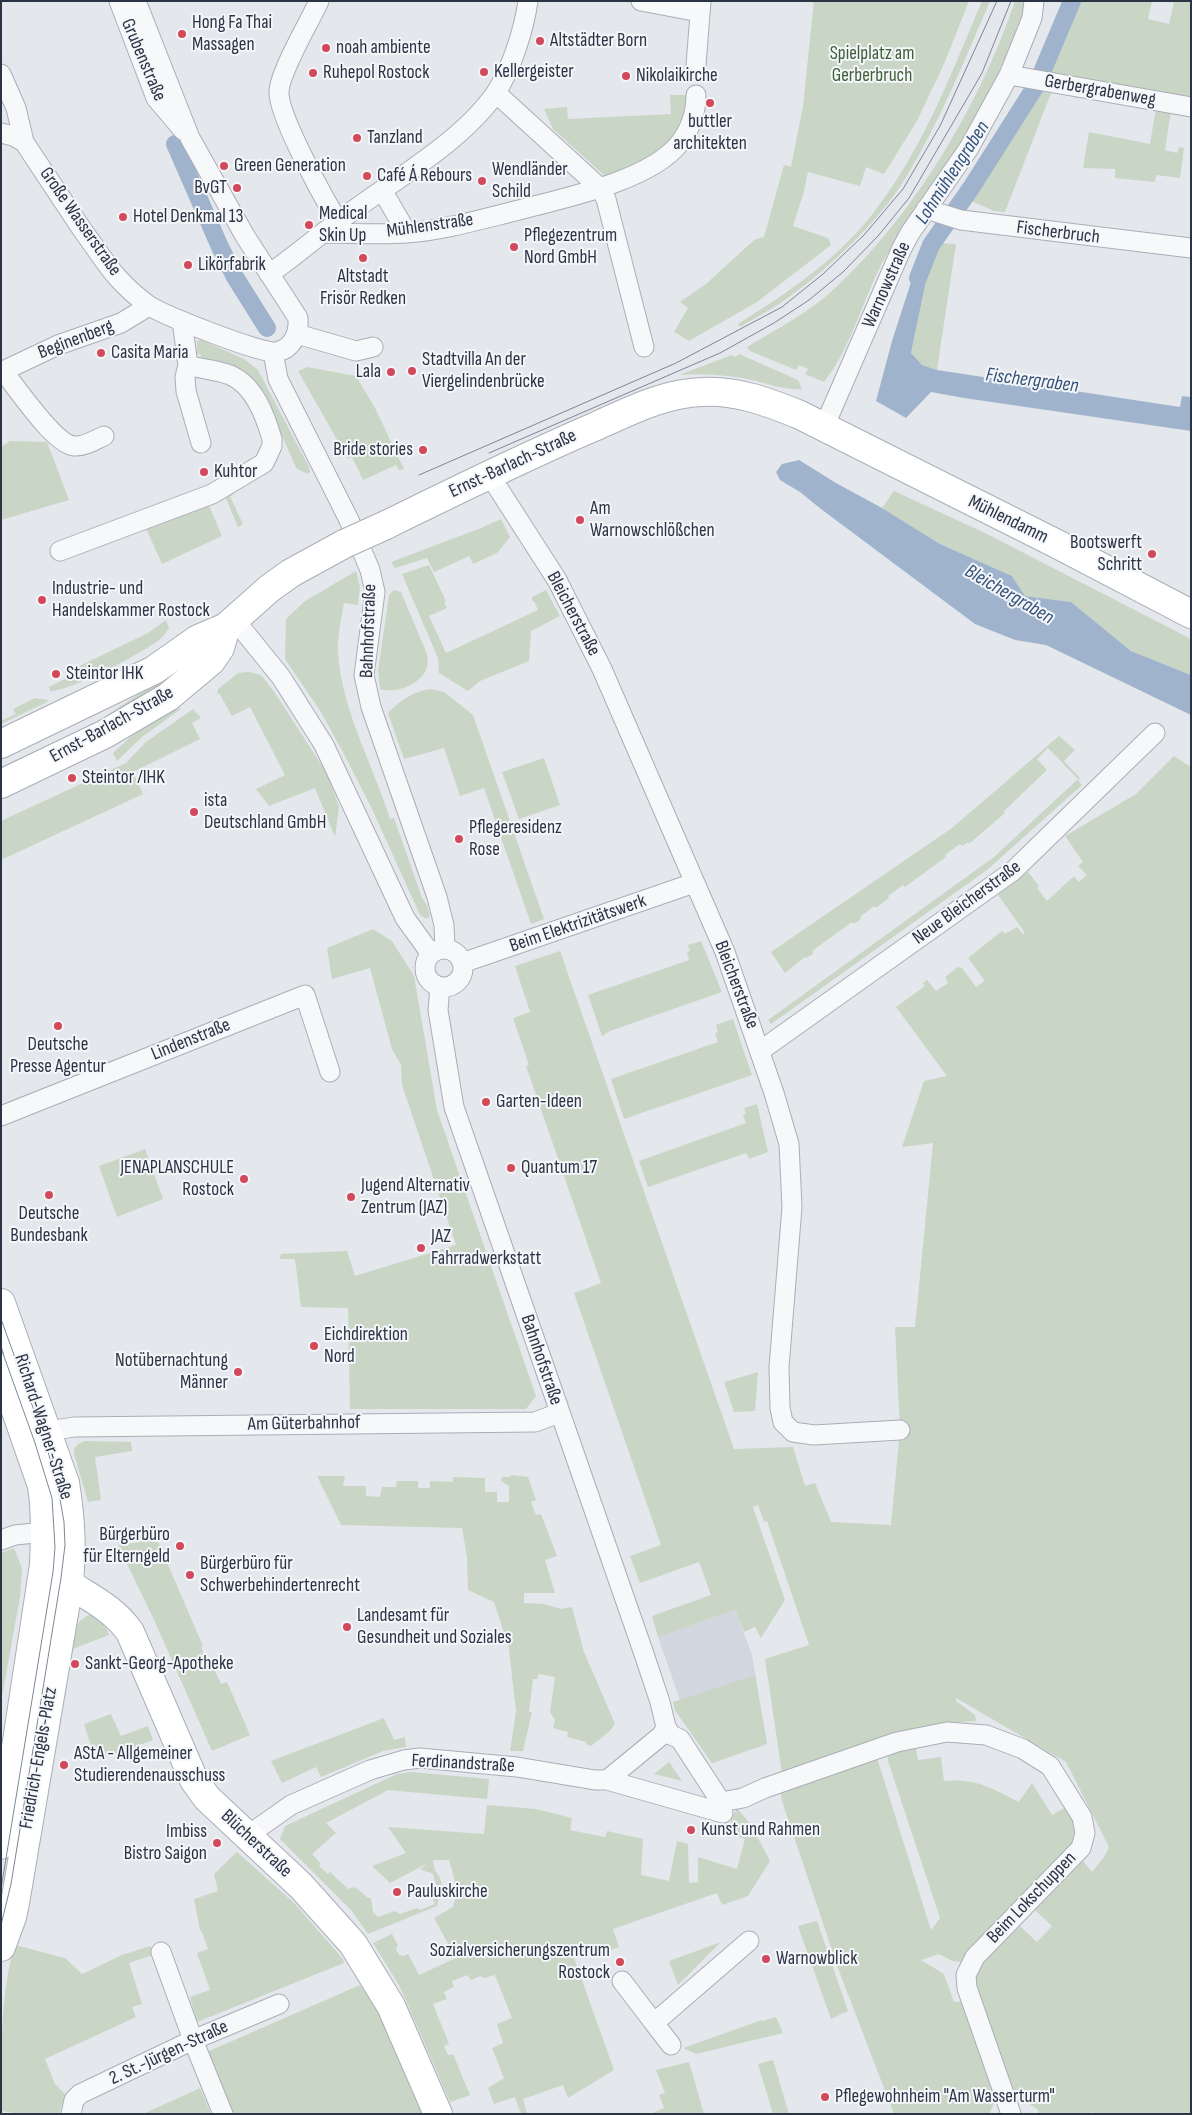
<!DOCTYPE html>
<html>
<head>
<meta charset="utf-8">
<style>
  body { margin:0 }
  #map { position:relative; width:1192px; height:2115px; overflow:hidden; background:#e4e7ec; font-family:"Sofia Sans Condensed",sans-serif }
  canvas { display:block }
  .frame { position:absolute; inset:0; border:2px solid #2b3445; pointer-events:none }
</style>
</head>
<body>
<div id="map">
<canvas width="1192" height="2115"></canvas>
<div class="frame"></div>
</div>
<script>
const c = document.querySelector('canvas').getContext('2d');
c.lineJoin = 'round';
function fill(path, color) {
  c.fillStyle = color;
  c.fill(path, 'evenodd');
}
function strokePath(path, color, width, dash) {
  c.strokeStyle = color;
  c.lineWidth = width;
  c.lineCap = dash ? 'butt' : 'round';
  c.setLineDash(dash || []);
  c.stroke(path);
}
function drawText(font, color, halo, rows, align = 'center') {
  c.font = font + ' "Sofia Sans Condensed",sans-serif';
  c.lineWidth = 4;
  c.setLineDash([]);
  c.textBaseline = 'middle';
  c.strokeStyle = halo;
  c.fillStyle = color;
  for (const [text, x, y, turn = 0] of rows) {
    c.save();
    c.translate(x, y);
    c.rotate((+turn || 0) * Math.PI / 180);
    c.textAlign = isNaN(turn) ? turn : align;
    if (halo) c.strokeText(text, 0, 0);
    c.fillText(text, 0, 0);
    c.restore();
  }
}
const built = new Path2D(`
  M735,1610l17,45 15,89 -55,19 -37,-53 -2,-8 7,-2 -22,-63z`);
const green = new Path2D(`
  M814,1h155l-25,63 -27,57 -33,53 -18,-7 -6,19 -52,-14 -5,23 -10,31 35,12 3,7 -74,57 -68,39 -15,-9 14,-24 -8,-6 26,-18 48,-44 10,-3 20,-72 7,2 12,-61z
  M982,1h8c-26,61 -51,122 -85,178 -27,44 -83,96 -126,125 -12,8 -26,15 -39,23l-2,-3c51,-32 103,-67 139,-116 47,-62 75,-136 105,-207z
  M1015,1h13c-18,43 -33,85 -56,125 -27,47 -64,89 -90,137 -20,39 -31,85 -58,119l-19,-8 3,-5 -9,-4 -3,5 -46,-19 -3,-4c30,-18 63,-35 88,-59 80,-74 145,-184 180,-287z
  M1078,1h74l-4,18 21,5 5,-23h17v98l-128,-24 -17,-1z
  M1037,91l14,2 -46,119 -11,-1 -25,-11z
  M670,95h17v3c-2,9 -4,19 -8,26 -14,31 -44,43 -74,52l-52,-47 -9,-20 23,-2 1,12 103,-5z
  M1156,108l15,3 -6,39 12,3 2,-6 5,1 -4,30 -24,-3 -1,7 -40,-4v-9l-32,-1 6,-36 61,12z
  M939,243l17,1 -19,126 -15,-5 -11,-11 15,-73z
  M201,340l43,19 14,11 51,97 1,5 -2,2 -11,-5c-10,-21 -37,-91 -55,-100 -9,-5 -30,-7 -41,-9v-5l-4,-2v-12z
  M739,354l59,26 4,9c-16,1 -30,-4 -46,-8 -25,-6 -51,-8 -77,-6l53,-20 3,2z
  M307,367l49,9 19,32 29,61 -5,1 -3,-5 -33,15 -11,-23 -4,2 -50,-88z
  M10,441l37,1 22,58 -68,20v-73z
  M229,487l4,8 -3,1 13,28 -5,3 -16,-38z
  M894,491l93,43 204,105v36l-60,-24 -60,-49 -46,-6 -13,-20 -72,-32 -58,-36z
  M207,501l15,35 -60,28 -17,-38z
  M501,519l9,18 -13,16 -24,11 -4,-8 -35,16 -7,-14 -32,10 -4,-6 90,-34z
  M429,565l17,36 -2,1 3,6 -18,8 17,37 92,-43 -4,-9h-2v-4l14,-7 14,26 -29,15 -2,30 -49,20 -12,10 -29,-18 -1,-15 -36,-84z
  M356,571l4,16 -2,18 -14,-2c-3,17 -7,34 -6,50 4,59 35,111 52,166l4,-1 28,80 5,7 3,11 -4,3 -6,-4 -48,-106 -26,-51 -25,-46 -36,-53 1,-40 19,-18z
  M394,590l7,2 26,62c1,6 1,11 -1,16 -7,15 -31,24 -46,19l-2,-18 11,-76z
  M166,620l3,8c-3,4 -6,9 -10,12 -15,12 -92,53 -109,51l-1,-4 18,-9 -2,-5 83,-40z
  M188,658l6,6 -21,17 -172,95v-9l96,-45 70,-47z
  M249,672l12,3 14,18 53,82 11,32 -4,30 -20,-49 -46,18 -13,-17 29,-14 -35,-68 -18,9 -13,-23 -2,2 1,-6 20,-16z
  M432,689l12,3 29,23 71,204 -13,5 -47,-136 -24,8 -16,-48 -40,11 -16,-46c13,-13 25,-22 44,-24z
  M35,698l13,2 -1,2 -46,22v-3l15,-7 -3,-5z
  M182,708l-41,30 -24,23 -4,-8c17,-16 46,-42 69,-45z
  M193,709l8,9 -9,5 8,16 -67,33 10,22 -142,66v-39l125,-58 20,-21z
  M1059,736l16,14 -11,11 16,17 -2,2 4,5 -95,85 -216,154 -3,-4 226,-163 84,-78 -30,-31 -11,11 10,11 -44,42 2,1 -36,31 -1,-2 -6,4 -2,-2 -15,11 1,2 -41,30 -2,-2 -15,11 1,2 -13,10 -2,-2 -14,11 1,2 -7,5 -2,-2 -40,29 1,3 -7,4 -1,-1 -20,16 -14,-21 181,-124z
  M1174,756l17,11v1347h-98l-1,-2 -7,2h-46l-1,-4 -22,-16 -8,-13 -35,-102 2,-8 45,-45 17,16 15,-16 -17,-16 48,-49 9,11 12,-15 5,-10 -43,-85 -110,-64v3l19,14 1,6c-67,2 -131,30 -194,52l-17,-114 44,-14 -42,-124 -3,1 -6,-17 -5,2 32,93 -24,38 -6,-11 -11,5 -9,-22 -77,27 -6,-21 59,-21 -12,-33 -59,21 -10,-27 31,-11 -87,-252 27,-10 -75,-217 3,-1 -16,-47 17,-6 -15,-46 45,-15 174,498 59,-2 12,39 10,-3 16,39 60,3 9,-95 -5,-103h20l18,-184 -31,4 22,-66 23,-5 -51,-69 29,-21 -2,-3 4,-3 9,11 12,-8 -3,-6 13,-10 4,1 14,19 9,-6 -17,-23 34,-27 3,3 12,-7 6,7 2,-1 -27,-38 30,-23 11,14 -2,2 10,13 27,-25 5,6 8,-7 -9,-9 5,-4 -18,-26 71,-42z
  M544,758l16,47 -41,14 -17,-47z
  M373,929l19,12 22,35 23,134 99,286 -10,13h-176l-2,-101 -47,-1 -6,-48h-15l1,-5 66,-3 8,25 101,-31 -54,-160 -1,-20 -9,-16 -22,-81 -38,11 -5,-31z
  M701,941l21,51 -112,39 -8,5 -14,-41 101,-35 -2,-8 3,-1 -2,-6z
  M733,1019l19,56 -128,44 -13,-40 107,-37 -3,-9 3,-1 -2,-7z
  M757,1104l11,48 -19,7 -3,-6 -98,34 -9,-26 107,-38 -3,-8 3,-1 -2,-6z
  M145,1149l18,50 -46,18 -18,-51z
  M758,1372l-3,39 -21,1 -10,-30z
  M85,1441l46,1 1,9 -37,6 6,43 -13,2 -14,-48v-5l4,-5z
  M511,1475l17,2 8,23 -5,2 5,13 5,-1 16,42 -12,4 10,33h-31v10l20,1 17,5 11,-2 12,45 31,72 -5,7 -19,15 -5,-2v-2l-19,-5 1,-5 -15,-4 2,-8 -5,-8 5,-35 -16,-3 -2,5h-4l-4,33h3l-9,39h-13l6,-40 -3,-25 -4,-38 -15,-46 -26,-12 -1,-33 -5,-29 -121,-3 -24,-49h28l-2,10h23v10l14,1 2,-10h14l1,-6h21v7h12v-7l23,1v-5l32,1v14h12v10h12v-16l-8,-5 1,-4h8z
  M156,1537l47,109 -2,1 6,16 4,-1 10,22 6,-2 23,53 -38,16 -57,-129 -37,-77 22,-3v-2l6,-1v2l4,-1v-2z
  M14,1548l8,20 -2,29 -19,105v-149z
  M89,1615c12,0 17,10 20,20l-39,15c3,-16 3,-27 19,-35z
  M755,1675l12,69 -55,19 -37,-53 -2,-8z
  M111,1714l10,22 27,-10 5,14 -58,21 1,-10 -4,-2 -8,-25z
  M384,1718l10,22 11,-3 1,10 -23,4 -62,26 -5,-10 -34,16 -11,-22z
  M915,1744l3,16 23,-3 3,24c31,-3 48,7 75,21l13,-19 20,32 14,-8c8,16 15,23 5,41l-108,114 -11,-1 -13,-7 -18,6 23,14 10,28 13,-1 29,98 -7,15h-95l-55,-143 -57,-170 -2,-11 97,-32 54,172 9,-12 -52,-157v-7z
  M669,1762l13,19 -28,-7z
  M412,1772l77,7 -2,20 -99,-9 -62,33 10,10 -24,21 9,10 -2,2 9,8 2,-2 18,17 7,-2 13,11h3l2,14 5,5 17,-6 5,3 17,-6 3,2 15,-6 -4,-9 5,-10 -3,-11 -13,-5 8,-6 -38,20 -18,-17 34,-13 -18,-26 96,7 3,-29 49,4 36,9 -2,12 35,7 2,-6 36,8 -2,36 28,6 8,-40 11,3 1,39 9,-1v-25l39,12 8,-30 -16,-5 2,-8 -2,-1 8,-17 14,17 19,36 -22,35 -26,9 -5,-12 -104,36 6,18 -11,4 -2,-4 -32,11 40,112 -46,28 -5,-13 -40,14 4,14 -6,1 -6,-17 -21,7 -6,-16 16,-10 -12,-30 11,-5 -6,-19 15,-6 -17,-43 -11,3 -4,-2 -9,4 -4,-5 -15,6 2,6 -10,5 3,7 -14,5 16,40 -5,2 4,9 5,-1 17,41 -20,7 -50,-115 -27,-44 19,-9 6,11 -2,4 3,6 5,1 4,-2 11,21 37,-17 -22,-40 19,-11c6,-16 1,-31 -4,-47h-16l2,11c11,10 5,23 2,35l-69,28 -17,-24 -71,-71 5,-13 112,-52z
  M237,1852l57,51 49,56 1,4 -147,59 -7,-25 20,-7 -13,-37 11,-4 -6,-17 -2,-2 -6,-31 24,-8 -4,-17z
  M817,1921l31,90 -17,8 -33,-93z
  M721,1942l-43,43 -9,-24z
  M15,1945l50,13 17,16 40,-19 28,-9 3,9 -24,8 13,41 -10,3 4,10 -91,42 10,25 10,10 -6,20h-39l-19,-3c0,-49 -1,-121 14,-166z
  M360,1985c28,37 45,85 62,129h-188l-27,-62z
  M776,2017l7,16 -87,21 -13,-6 79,-28 1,1z
  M773,2060l16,54h-16l-15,-50z
  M689,2062l15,52h-54l14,-6 -5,-13 6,-2 -9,-23z
  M200,2088l11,26h-68l53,-24z`);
const water = new Path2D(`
  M913,276l13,5 -15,72 11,12 15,5 243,37 2,-11 9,1v34l-227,-33 -33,-6 -25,26 -30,-17 16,-60z
  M799,460l37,23 46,25 58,36 72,32 13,20 46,6 60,49 60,24v40l-145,-70 -31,-5 -40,-16 -154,-115 -21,-17 -20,-12 -4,-8 6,-8z`);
const canal = new Path2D(`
  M175,144l45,103 15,30 32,51
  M918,278l13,-33 40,-57 66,-104 35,-83`);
const street = new Path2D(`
  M119,1l37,97 27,32
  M319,1c-9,20 -40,72 -40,91 -1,23 45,107 59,129
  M641,1l58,11
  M696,65l5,-64
  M1,74l15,34 8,34
  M1009,75l182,32
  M496,93l104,95 6,11 38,148
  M1,133l12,3 11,6c19,29 38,57 57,86 12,16 23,34 36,49 9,10 20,20 31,28 15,10 113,49 128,47 17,-3 23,-19 22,-34l-53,-82 -55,-98 -54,-137
  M382,190l25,43
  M926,209l35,11 230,28
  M323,233c28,0 57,2 84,0 38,-3 75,-14 112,-23 45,-12 130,-29 160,-66 11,-14 17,-31 17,-49
  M269,274c25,-17 46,-36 70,-53 49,-38 120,-76 156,-127 16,-24 29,-64 33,-93
  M182,321l6,44 -3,12 1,14 15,52
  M297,334l59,17 17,-4
  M273,352l5,27 71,141 21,50 5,22 -11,83 7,32 66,190 7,28 1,24
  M3,371c14,17 51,73 71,75 10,1 21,-6 30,-10
  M1,372l57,-27 63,-22 28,-17
  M824,427l77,-177 9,-17 59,-85 40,-73 23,-57 2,-17
  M489,474l68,106 45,89 123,283 49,141 15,51 3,63 -13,160 1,41 3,14 10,10 21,3 86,-5
  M60,551l152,-57 52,-31 8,-17v-7c-7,-24 -18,-54 -42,-64 -13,-5 -29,-6 -42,-10
  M234,619l47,58 43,68 81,173 26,36
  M425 968a19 19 0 1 1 38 0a19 19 0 1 1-38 0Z
  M462,963l232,-80
  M440,987l-2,23 16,97 190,547 16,48 6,25 -4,8 -55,45
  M760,1051l253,-180 142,-138
  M1,1116l304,-121 25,77
  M36,1433l38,-6 461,-5 24,-9
  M1,1540l14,-5 30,-3
  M666,1727l5,8 9,4 41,63 22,-4 22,-10 132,-46 50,-10 39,3 37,14 27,17 32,51 3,16 -4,15 -106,109 -9,18 1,13 44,126
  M247,1836l44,-31 79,-35 34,-10 16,-2 97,9 78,13h12l116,33
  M161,1952l32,88 30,74
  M622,1981l32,42
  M671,2045l-17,-22 95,-82
  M71,2114l3,-14 6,-6 113,-54 86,-36`);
const secondary = new Path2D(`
  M386,525c69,-34 138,-68 208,-98 34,-15 70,-34 108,-35 35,-2 66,10 98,23l255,128 136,71
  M1,744l153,-74 44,-31 28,-12 44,-39 21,-15 53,-29
  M1,784l104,-50 63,-37 43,-36 9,-13 6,-21
  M1,1303l64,180c6,37 7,64 4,101l-54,319 -3,14 -11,30
  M1,1368l41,118c4,27 3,53 2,79l-43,280
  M44,1565c8,6 16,13 25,19 23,15 45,25 61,48l64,148 13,18 94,88 52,58 38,62 47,108`);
const tram = new Path2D(`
  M489,453l231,-100 54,-30 35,-23 34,-28 35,-36 31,-38 73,-125 29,-72
  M419,475l257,-112 106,-56 41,-33 41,-39 39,-46 37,-63 57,-125
  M1,1319l42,116 14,47 7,40 1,23 -4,33 -50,306 -10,41
  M1,1348l34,95 17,55 3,49 -2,25 -52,317`);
const secondaryBridge = new Path2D(`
  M344,544l42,-19`);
const markers = [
  [182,34,5,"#d1495b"],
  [540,41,5,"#d1495b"],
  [326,48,5,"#d1495b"],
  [484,72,5,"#d1495b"],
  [313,73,5,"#d1495b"],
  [626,76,5,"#d1495b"],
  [710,103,5,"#d1495b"],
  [357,138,5,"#d1495b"],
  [224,166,5,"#d1495b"],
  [367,176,5,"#d1495b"],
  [482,181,5,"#d1495b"],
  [237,188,5,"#d1495b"],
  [123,217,5,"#d1495b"],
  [309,225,5,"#d1495b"],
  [514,247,5,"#d1495b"],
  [363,258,5,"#d1495b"],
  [188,265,5,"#d1495b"],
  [101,353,5,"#d1495b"],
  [412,371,5,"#d1495b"],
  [391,372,5,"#d1495b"],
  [423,450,5,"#d1495b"],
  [204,472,5,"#d1495b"],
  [580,520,5,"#d1495b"],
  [1152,554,5,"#d1495b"],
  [42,600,5,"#d1495b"],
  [56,674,5,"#d1495b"],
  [72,778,5,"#d1495b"],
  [194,812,5,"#d1495b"],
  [459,839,5,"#d1495b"],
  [58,1026,5,"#d1495b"],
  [486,1102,5,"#d1495b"],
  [511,1168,5,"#d1495b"],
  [244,1179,5,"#d1495b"],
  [49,1195,5,"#d1495b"],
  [351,1197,5,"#d1495b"],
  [421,1248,5,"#d1495b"],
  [314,1346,5,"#d1495b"],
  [238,1372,5,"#d1495b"],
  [180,1546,5,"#d1495b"],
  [190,1575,5,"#d1495b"],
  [347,1627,5,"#d1495b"],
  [75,1664,5,"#d1495b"],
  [64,1765,5,"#d1495b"],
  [691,1830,5,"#d1495b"],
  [217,1843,5,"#d1495b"],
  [397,1892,5,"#d1495b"],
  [766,1959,5,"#d1495b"],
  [620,1962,5,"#d1495b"],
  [825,2097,5,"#d1495b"]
];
const poiNames = [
  ["Hong Fa Thai",192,23],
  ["Massagen",192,45],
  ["Altstädter Born",550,41],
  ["noah ambiente",336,48],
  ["Kellergeister",494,72],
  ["Ruhepol Rostock",323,73],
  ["Nikolaikirche",636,76],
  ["buttler",710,122,"center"],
  ["architekten",710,144,"center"],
  ["Tanzland",367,138],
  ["Green Generation",234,166],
  ["Wendländer",492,170],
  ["Schild",492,192],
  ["Café Á Rebours",377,176],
  ["BvGT",227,188,"right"],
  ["Medical",319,214],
  ["Skin Up",319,236],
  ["Hotel Denkmal 13",133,217],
  ["Pflegezentrum",524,236],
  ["Nord GmbH",524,258],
  ["Likörfabrik",198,265],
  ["Altstadt",363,277,"center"],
  ["Frisör Redken",363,299,"center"],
  ["Casita Maria",111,353],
  ["Stadtvilla An der",422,360],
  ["Viergelindenbrücke",422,382],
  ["Lala",381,372,"right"],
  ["Bride stories",413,450,"right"],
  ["Kuhtor",214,472],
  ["Am",590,509],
  ["Warnowschlößchen",590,531],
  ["Bootswerft",1142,543,"right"],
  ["Schritt",1142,565,"right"],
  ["Industrie- und",52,589],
  ["Handelskammer Rostock",52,611],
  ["Steintor IHK",66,674],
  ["Steintor /IHK",82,778],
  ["ista",204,801],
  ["Deutschland GmbH",204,823],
  ["Pflegeresidenz",469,828],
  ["Rose",469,850],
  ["Deutsche",58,1045,"center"],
  ["Presse Agentur",58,1067,"center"],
  ["Garten-Ideen",496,1102],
  ["JENAPLANSCHULE",234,1168,"right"],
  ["Rostock",234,1190,"right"],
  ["Quantum 17",521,1168],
  ["Jugend Alternativ",361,1186],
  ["Zentrum (JAZ)",361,1208],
  ["Deutsche",49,1214,"center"],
  ["Bundesbank",49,1236,"center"],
  ["JAZ",431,1237],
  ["Fahrradwerkstatt",431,1259],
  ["Eichdirektion",324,1335],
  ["Nord",324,1357],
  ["Notübernachtung",228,1361,"right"],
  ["Männer",228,1383,"right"],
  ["Bürgerbüro",170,1535,"right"],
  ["für Elterngeld",170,1557,"right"],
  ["Bürgerbüro für",200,1564],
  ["Schwerbehindertenrecht",200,1586],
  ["Landesamt für",357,1616],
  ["Gesundheit und Soziales",357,1638],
  ["Sankt-Georg-Apotheke",85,1664],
  ["AStA - Allgemeiner",74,1754],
  ["Studierendenausschuss",74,1776],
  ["Kunst und Rahmen",701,1830],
  ["Imbiss",207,1832,"right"],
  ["Bistro Saigon",207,1854,"right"],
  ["Pauluskirche",407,1892],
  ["Sozialversicherungszentrum",610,1951,"right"],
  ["Rostock",610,1973,"right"],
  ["Warnowblick",776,1959],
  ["Pflegewohnheim \"Am Wasserturm\"",835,2097]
];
const parkNames = [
  ["Spielplatz am",872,54],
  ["Gerberbruch",872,76]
];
const streetNames = [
  ["Grubenstraße",143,60,67],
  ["Gerbergrabenweg",1100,91,10],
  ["Große Wasserstraße",80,222,55],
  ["Mühlenstraße",430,226,-8],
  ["Fischerbruch",1058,233,7],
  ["Warnowstraße",887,285,-66],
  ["Beginenberg",76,340,-21],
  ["Ernst-Barlach-Straße",513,464,-25],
  ["Mühlendamm",1008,520,26],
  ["Bleicherstraße",573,614,62],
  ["Bahnhofstraße",369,631,-88],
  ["Ernst-Barlach-Straße",112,725,-29],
  ["Neue Bleicherstraße",967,903,-36],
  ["Beim Elektrizitätswerk",578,924,-19],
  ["Bleicherstraße",736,985,69],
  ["Lindenstraße",191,1040,-22],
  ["Bahnhofstraße",541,1360,71],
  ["Am Güterbahnhof",304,1424,-1],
  ["Richard-Wagner-Straße",43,1427,72],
  ["Friedrich-Engels-Platz",39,1758,-80],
  ["Ferdinandstraße",463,1764,3],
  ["Blücherstraße",256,1844,43],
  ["Beim Lokschuppen",1032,1898,-46],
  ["2. St.-Jürgen-Straße",169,2053,-25]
];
const waterNames = [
  ["Lohmühlengraben",953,173,-57],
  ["Fischergraben",1032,381,7],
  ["Bleichergraben",1009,595,30]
];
fill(built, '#d2d6de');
fill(green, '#c9d6c5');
fill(water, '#9fb4cc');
strokePath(canal, '#9fb4cc', 18);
strokePath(street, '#a9aeb7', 21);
strokePath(secondary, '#a9aeb7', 30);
strokePath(street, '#f7f8fa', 19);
strokePath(secondary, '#fff', 28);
strokePath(tram, '#7d8696', 1);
strokePath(secondaryBridge, '#a9aeb7', 30, []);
strokePath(secondaryBridge, '#fff', 28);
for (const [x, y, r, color] of markers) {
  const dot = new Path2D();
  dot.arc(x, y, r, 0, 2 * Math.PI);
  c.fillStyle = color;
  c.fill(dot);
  strokePath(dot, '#f4f6f9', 2);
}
drawText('19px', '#2b3445', '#f4f6f9', poiNames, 'left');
drawText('19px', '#3f6138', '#f4f6f9', parkNames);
drawText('19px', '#2b3445', '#f4f6f9', streetNames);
drawText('italic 20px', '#34527a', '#f4f6f9', waterNames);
</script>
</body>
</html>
